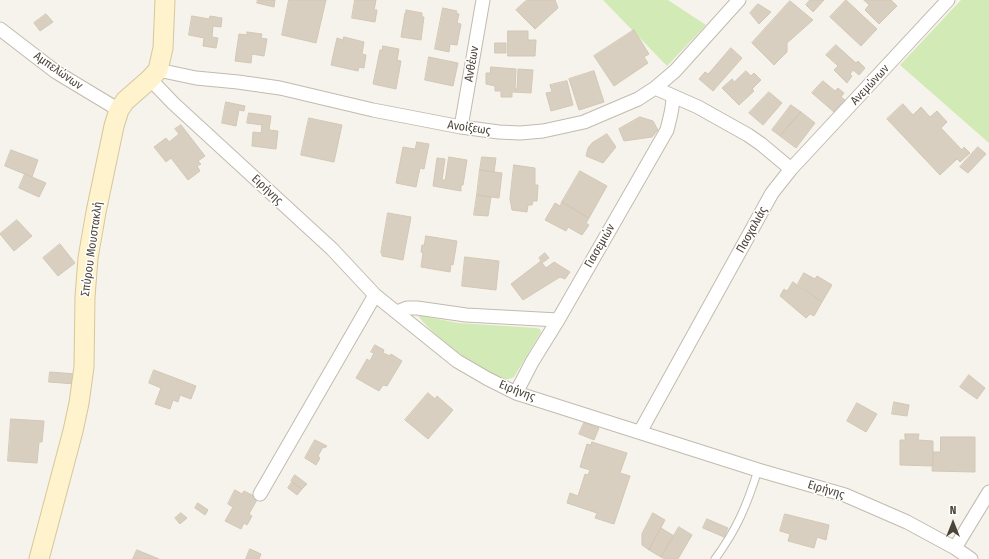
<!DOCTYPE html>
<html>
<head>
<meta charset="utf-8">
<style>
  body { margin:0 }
  #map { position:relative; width:989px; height:559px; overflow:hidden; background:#f6f3ec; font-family:"Fira Sans Condensed",sans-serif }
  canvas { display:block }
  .north { position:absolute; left:933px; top:503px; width:40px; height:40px; -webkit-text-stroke:3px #fff; paint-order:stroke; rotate:0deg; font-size:11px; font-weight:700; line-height:16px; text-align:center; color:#4b4439 }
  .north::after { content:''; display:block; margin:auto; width:14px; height:18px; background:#4b4439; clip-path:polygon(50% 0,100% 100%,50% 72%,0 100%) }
</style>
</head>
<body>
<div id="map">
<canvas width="989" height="559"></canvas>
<div class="north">N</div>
</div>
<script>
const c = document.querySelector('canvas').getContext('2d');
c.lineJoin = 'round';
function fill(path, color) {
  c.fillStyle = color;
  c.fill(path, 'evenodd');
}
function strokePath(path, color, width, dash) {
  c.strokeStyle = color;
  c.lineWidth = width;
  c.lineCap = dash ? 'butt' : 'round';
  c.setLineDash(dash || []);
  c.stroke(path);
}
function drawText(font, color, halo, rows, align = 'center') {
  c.font = font + ' "Fira Sans Condensed",sans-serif';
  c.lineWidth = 3;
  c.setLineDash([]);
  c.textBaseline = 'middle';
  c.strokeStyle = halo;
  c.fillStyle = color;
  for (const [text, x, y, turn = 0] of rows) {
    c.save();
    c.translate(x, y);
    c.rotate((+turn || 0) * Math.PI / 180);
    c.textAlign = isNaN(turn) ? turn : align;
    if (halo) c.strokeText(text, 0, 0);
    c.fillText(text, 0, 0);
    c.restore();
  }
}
const green = new Path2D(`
  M603,0h65l38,25 -39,41z
  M961,0h28v143l-89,-78z
  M418,315l40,8 78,5 4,1 1,3 -27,45c-4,2 -8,3 -12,2 -19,-5 -74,-47 -84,-64z`);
const building = new Path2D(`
  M258,0h17l-1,7 -17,-4z
  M289,0h37l-10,43 -34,-8z
  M355,0h21l-2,10h3l-2,12 -23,-4z
  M527,0h28l3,8 -23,21 -19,-19z
  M810,0h14l-11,12 -7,-7z
  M846,0l31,29 -16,17 -31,-29z
  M864,0h27l6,6 -18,18 -14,-14 4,-5z
  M790,1l23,19 -26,23v9l-13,13 -22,-22z
  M758,4l13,8 -12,12 -9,-11z
  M443,8l14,3 -1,2 3,1 -2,9 4,1 -4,21 -7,-1 -1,8 -14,-3z
  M406,10l16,3v4h2l-3,23 -20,-3 4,-24h1z
  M46,14l7,8 -13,9 -6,-8z
  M192,16l17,3 1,-3 12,2 -1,9 -8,-1 -1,11 6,1 -2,10 -13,-2 1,-8 -15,-3z
  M634,30l15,24 -5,3 4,6 -34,23 -20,-30z
  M508,31h20v9h8l-1,16h-27z
  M247,32l15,2 -1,4 6,1 -3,17 -12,-2 -1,9 -16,-2 4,-27 8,1z
  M344,37l20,5 -2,12 4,1 -2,13 -5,-1 -1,4 -27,-6 6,-27 6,2z
  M495,43h11v10h-11z
  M836,45l20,18 2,-2 7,7 -6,7 -6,-5 -3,4 2,2 -5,7 -13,-13 4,-4 -12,-11z
  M383,46l16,3 -2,11 4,1 -5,28 -23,-5 7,-34h2z
  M731,48l11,10 -29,33 -14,-12 6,-7 3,2z
  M429,57l29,6 -5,23 -28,-6z
  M491,67l25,2 -1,20h2l1,-20 15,1 -2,23 -19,-1v5h-11v-6h-6v-5l-9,-2v-11h4z
  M594,71l10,31 -25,8 -10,-31z
  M746,71l5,5 3,-3 7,7 -9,9 2,2 -15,14 -17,-17 10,-9 2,3z
  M567,81l6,24 -22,6 -5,-18 6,-1 -2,-7z
  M823,81l12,10 3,-3 6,5 -3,4 4,3 -11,12 -22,-19z
  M769,92l13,11 -19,22 -14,-12z
  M226,102l19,4 -1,5 -5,-1 -3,16 -14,-3z
  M903,104l10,11 8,-8 9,10 7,-6 10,11 -6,6 21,22 2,-3 6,6 -10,9 -3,-3 -17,16 -53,-56z
  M791,105l10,7 -21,24 -8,-6z
  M801,112l14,11 -19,25 -16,-12z
  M249,113l22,3 -2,14 9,1 -2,18 -24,-3 1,-14 8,1 1,-8 -15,-2z
  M640,117l13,4 5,9 -6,7 -28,4 -5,-12z
  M309,118l33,7 -8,37 -33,-7z
  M181,125l24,31 -7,5 3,3 -4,2 3,5 -12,9 -17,-22 -5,4 -12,-15 12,-9 3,4 10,-8 -4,-5z
  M607,134l9,13 -13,16 -17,-7 2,-8 4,-5z
  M417,142l12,2 -5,25 -4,-1 -4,19 -20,-4 7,-36 12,2z
  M978,147l8,7 -18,19 -8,-6z
  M11,150l27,10 -6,17 -27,-11z
  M449,157l18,3 -4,25h-2v6l-28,-5 4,-28 8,1 -3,21h3z
  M482,157l14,1 -2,14 -14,-2z
  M514,165l21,3v17h3l-1,16h-4l-1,4h-4l-1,7 -15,-2 -2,-11z
  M480,170l22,3 -3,25 -22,-3z
  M580,171l27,15 -18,32 -27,-16z
  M25,174l21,9 -7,14 -20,-9z
  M477,195l14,2 -3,19 -14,-1z
  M562,202l27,16 -3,5 3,2 -7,10 -14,-8 -2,4 -21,-11 10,-17 5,3z
  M388,213l23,4 -8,43 -21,-4v-2l-1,-1z
  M17,220l15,16 -18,15 -14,-17z
  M426,236l31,5 -4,24 -2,-1 -1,8 -29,-5 2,-14 -2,-1 1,-7h2z
  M60,244l15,19 -17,13 -15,-18z
  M545,253l4,5 -7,5 4,5 8,-6 16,10 -5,7 -5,-2 -37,23 -12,-16 30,-23 -2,-3z
  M465,257l34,4 -3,29 -34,-4z
  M804,273l11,6 2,-3 15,9 -10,17 -24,-18z
  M793,282l29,20 -8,14 -4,-2 -4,4 -26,-22 4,-7 3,2z
  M375,345l9,5 -1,3 7,3 1,-2 11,7 -15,25 -4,-1 -4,6 -23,-13 11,-19 3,2 4,-8 -3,-1z
  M154,370l42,16 -5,13 -11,-4 -2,7 -5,-2 -3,9 -15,-5 6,-16 -12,-5z
  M50,372l26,2 -1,10 -26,-2z
  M969,375l16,13 -8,11 -17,-12z
  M428,393l7,6 2,-3 16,14 -25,29 -23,-19z
  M894,402l15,3 -2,11 -15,-2z
  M857,403l20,11 -11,18 -19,-11z
  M11,419l33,2 -2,21h-3l-2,21 -29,-2z
  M584,423l15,5 -5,12 -15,-6z
  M905,434h14l-1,6 15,1v25l-33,-1v-25h5z
  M941,437h34v35l-43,-1 1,-19h7z
  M315,440l12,6 -2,2 -2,-1 -5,9 2,2 -4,7 -11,-7z
  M592,442l35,11 -7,20 10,3 -16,48 -19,-6 2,-5 -30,-10 3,-10 8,3 7,-22 3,1 2,-5 -10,-3 7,-23 4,1z
  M295,475l12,9 -5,5 -11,-8z
  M292,482l10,7 -5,6 -9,-7z
  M235,490l7,4 2,-3 14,7 -9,16 3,2 -5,9 -3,-2 -3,6 -16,-8 8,-14 -5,-3z
  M198,503l10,7 -3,5 -10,-7z
  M181,513l6,5 -7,6 -5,-6z
  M653,513l12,7 -16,30 -7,-5v-11z
  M785,514l44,11 -3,15 -9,-3 -3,11 -26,-7 2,-7 -10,-3z
  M707,519l21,9 -4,9 -21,-9z
  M679,527l13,8 -14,24h-13l-4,-2z
  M661,528l13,8 -13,21 -12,-7z
  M250,549l11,5 -2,5h-13z
  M137,550l22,9h-26z`);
const lane = new Path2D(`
  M715,559c22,-30 32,-54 43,-89`);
const street = new Path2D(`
  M0,29l56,43 63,38
  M158,70l38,8 42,4 42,6 93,22 88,17 38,5 21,1 23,-2 41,-9 54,-23 17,-11 20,-17 64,-71
  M150,79l23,24 159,146 43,46 82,66 31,18 28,14 242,77 87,25 62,27 48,26 16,11
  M461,127l22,-127
  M791,169l157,-169
  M397,312l10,-4h10l49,7 92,5
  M516,393l16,-31 26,-42 109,-190c3,-12 6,-22 6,-33
  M640,432l132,-239 19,-24 -30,-25 -13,-9 -50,-28 -43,-19
  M260,494l115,-199
  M955,548l34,-56`);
const secondary = new Path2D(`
  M39,559l34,-128 6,-28 5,-36 1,-70 3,-39 8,-46 18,-86 5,-16 6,-9 25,-22 8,-9 5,-22 2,-48`);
const streetNames = [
  ["Ανθέων",472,64,-80],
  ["Αμπελώνων",58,71,35],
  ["Ανεμώνων",870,85,-47],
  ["Ανοίξεως",469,128,8],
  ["Ειρήνης",267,190,43],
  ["Πασχαλιάς",752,230,-61],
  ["Γιασεμιών",600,246,-60],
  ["Σπύρου Μουστακλή",92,249,-82],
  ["Ειρήνης",517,391,21],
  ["Ειρήνης",826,490,17]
];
fill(green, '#d2eab5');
fill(building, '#d8cfc1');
strokePath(building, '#d3c7b4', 1);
strokePath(lane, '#c2bbae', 9);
strokePath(street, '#c2bbae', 15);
strokePath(secondary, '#d6c79b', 21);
strokePath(lane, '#fff', 7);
strokePath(street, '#fff', 13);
strokePath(secondary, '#fff3cd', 19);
drawText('12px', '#4b4439', '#fff', streetNames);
</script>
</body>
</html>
